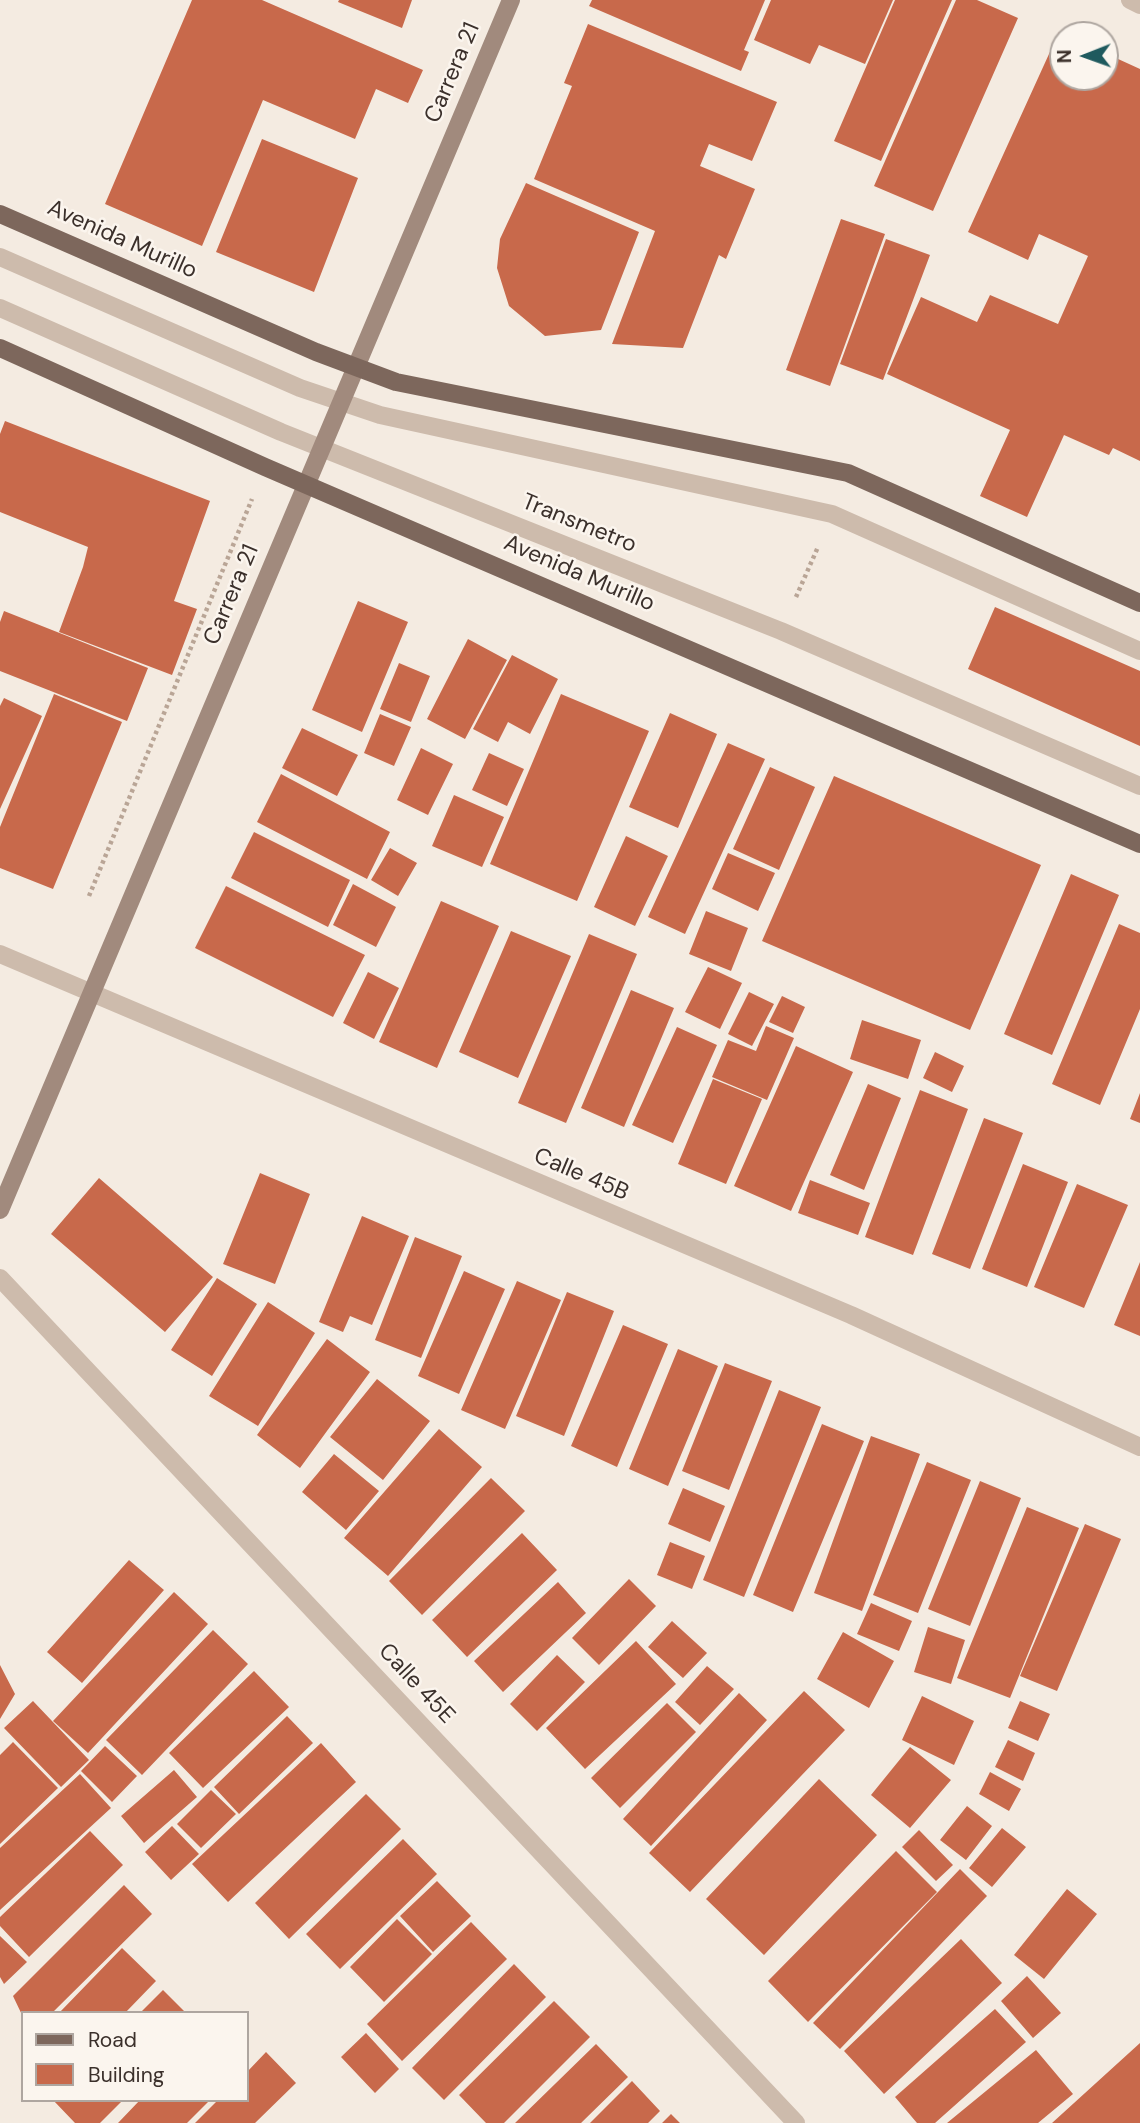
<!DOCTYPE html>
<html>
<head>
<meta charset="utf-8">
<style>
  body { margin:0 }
  #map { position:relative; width:1140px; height:2123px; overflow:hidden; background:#f4ebe1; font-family:"DM Sans",sans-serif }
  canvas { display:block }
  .legend { position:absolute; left:21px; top:2011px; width:228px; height:91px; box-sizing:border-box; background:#fbf5ee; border:2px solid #aea6a0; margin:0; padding:9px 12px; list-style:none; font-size:21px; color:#3b302b }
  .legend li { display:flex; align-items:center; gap:14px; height:35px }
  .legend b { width:35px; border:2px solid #aea6a0 }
  .north { position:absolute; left:1049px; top:21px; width:70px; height:70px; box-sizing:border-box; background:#fbf5ee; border:2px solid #aea6a0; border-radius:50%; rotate:269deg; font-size:19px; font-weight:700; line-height:28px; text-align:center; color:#3b302b }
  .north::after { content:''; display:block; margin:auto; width:24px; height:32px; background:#1f5a5e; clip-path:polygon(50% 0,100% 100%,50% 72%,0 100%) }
</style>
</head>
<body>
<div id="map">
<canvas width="1140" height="2123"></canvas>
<ul class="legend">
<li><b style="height:9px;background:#7d675c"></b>Road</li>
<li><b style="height:19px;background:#c8694b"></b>Building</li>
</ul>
<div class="north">N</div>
</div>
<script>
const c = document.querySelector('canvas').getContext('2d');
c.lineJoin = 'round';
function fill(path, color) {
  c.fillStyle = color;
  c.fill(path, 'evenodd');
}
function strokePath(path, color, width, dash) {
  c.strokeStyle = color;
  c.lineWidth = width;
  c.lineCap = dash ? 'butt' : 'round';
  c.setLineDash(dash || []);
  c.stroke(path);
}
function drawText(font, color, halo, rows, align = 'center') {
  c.font = font + ' "DM Sans",sans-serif';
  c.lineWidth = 5;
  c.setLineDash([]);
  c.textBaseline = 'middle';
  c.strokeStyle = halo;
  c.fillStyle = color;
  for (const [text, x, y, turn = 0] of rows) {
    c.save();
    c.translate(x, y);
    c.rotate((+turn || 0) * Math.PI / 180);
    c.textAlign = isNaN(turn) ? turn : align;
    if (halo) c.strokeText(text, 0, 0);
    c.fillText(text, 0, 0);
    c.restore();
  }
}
const building = new Path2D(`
  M192,0h70l161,70 -15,33 -32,-14 -21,50 -92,-39 -61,146 -97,-42z
  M339,0h73l-10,28 -64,-26z
  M592,0h173l-21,50 5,2 -8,19 -152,-65z
  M771,0h122l-28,64 -46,-19 -9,19 -56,-24z
  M895,0h57l-71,161 -47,-20z
  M956,0h21l41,18 -85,193 -59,-25z
  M588,24l189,78 -25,59 -43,-17 -9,22 55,23 -29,70 -7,-4 -36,93 -71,-4 43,-113 -121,-52 38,-93 -8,-3z
  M1059,32l4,2v43h42v-24l35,16v392l-27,-13 -4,7 -45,-20 -37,82 -47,-21 30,-66 -123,-56 34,-77 56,25 13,-27 68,29 30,-68 -49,-22 -11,26 -60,-28z
  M262,139l96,39 -44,114 -98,-40z
  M526,183l113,49 -38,98 -56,6 -36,-30 -12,-38 3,-29z
  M841,219l44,15 -55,152 -44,-16z
  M886,239l44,16 -47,125 -43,-16z
  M5,421l205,80 -36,100 23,8 -25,66 -113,-43 24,-65 5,-20 -88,-35v-78z
  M358,601l50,21 -46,110 -50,-22z
  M995,607l145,64v75l-172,-77z
  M4,611l144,57 -21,53 -127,-50v-49z
  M468,639l39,21 -42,79 -38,-20z
  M512,655l46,24 -28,55 -22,-12 -10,20 -25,-13z
  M399,663l31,13 -19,46 -31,-13z
  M54,694l68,28 -69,167 -53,-21v-41z
  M561,694l88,37 -72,170 -87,-37z
  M4,698l38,18 -42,93v-103z
  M670,713l47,21 -39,94 -49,-21z
  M380,714l31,13 -17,39 -30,-13z
  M302,728l56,27 -21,41 -55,-28z
  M728,743l37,16 -80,175 -37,-17z
  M421,748l32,16 -25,51 -31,-15z
  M489,753l35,16 -17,37 -35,-16z
  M770,767l45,20 -36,83 -46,-21z
  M281,774l109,58 -23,47 -110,-57z
  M834,776l207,89 -71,165 -208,-89z
  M454,795l50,22 -22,50 -50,-21z
  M254,832l96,48 -22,47 -97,-49z
  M626,836l42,20 -33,70 -41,-19z
  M390,848l27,15 -19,33 -27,-16z
  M728,853l47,20 -17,38 -46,-22z
  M1071,874l48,21 -67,160 -48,-21z
  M353,884l43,23 -20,40 -43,-22z
  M226,886l139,69 -32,62 -138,-69z
  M441,901l58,25 -62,142 -58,-26z
  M706,911l42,17 -17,43 -42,-17z
  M1119,924l21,9v76l-40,96 -48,-21z
  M511,931l60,25 -53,122 -59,-26z
  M589,934l48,20 -71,169 -48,-20z
  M708,967l34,16 -22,46 -35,-17z
  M368,972l31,16 -25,51 -31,-16z
  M631,990l43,18 -50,119 -43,-19z
  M749,992l25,12 -22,42 -24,-12z
  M782,996l23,11 -12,26 -24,-11z
  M862,1020l59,20 -13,39 -58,-20z
  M766,1026l28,12 -27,62 -55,-23 16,-37 28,11z
  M677,1027l40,18 -44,98 -41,-18z
  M796,1046l57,26 -62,139 -57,-25z
  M935,1052l29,14 -12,26 -29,-14z
  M713,1079l49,20 -36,85 -48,-20z
  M868,1084l33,14 -37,92 -34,-15z
  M920,1090l48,19 -55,146 -48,-18z
  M1140,1093v30l-10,-4z
  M984,1118l39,15 -53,136 -38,-15z
  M1023,1164l45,18 -41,105 -45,-18z
  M260,1173l50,21 -35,90 -52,-20z
  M99,1178l114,99 -48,55 -114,-98z
  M810,1180l60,23 -12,32 -60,-22z
  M1077,1184l51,21 -44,103 -50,-21z
  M362,1216l47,20 -37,89 -22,-9 -7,16 -24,-10z
  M415,1237l47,19 -41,102 -46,-18z
  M1140,1262v74l-26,-11z
  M464,1271l41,18 -46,105 -41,-18z
  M217,1278l40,26 -45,72 -41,-26z
  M517,1281l44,19 -56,129 -44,-19z
  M567,1292l47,19 -50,125 -48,-20z
  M268,1302l47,31 -57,93 -49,-30z
  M623,1325l45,19 -51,123 -46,-21z
  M327,1339l43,33 -70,96 -43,-33z
  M678,1349l40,17 -50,120 -39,-17z
  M725,1363l47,18 -43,109 -47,-19z
  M377,1379l53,42 -47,59 -53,-43z
  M779,1390l42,17 -77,190 -41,-17z
  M822,1424l42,17 -71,171 -40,-17z
  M439,1429l43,38 -94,109 -44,-38z
  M871,1436l49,18 -58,157 -48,-18z
  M334,1454l45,37 -33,39 -44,-38z
  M927,1462l44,18 -53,133 -45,-18z
  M491,1478l34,33 -103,104 -33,-34z
  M980,1481l41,17 -51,128 -42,-17z
  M683,1488l42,18 -15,36 -42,-18z
  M1027,1507l52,21 -69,170 -53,-20z
  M1085,1524l36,15 -64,152 -37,-15z
  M522,1533l35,37 -90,87 -35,-37z
  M670,1542l35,14 -13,33 -35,-14z
  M129,1560l35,30 -82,93 -35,-31z
  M629,1579l27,27 -57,59 -27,-27z
  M558,1582l28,31 -83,79 -29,-31z
  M174,1592l34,32 -120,129 -35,-32z
  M871,1603l41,18 -13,30 -42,-17z
  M672,1621l35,32 -24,25 -35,-31z
  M928,1627l37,13 -14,44 -37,-12z
  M213,1630l35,34 -106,111 -36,-35z
  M843,1632l51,29 -25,47 -52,-29z
  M636,1641l40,43 -91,85 -39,-41z
  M557,1655l28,27 -48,49 -27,-27z
  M0,1665l15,29 -15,25z
  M707,1666l27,23 -34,36 -25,-23z
  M254,1671l35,36 -86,81 -34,-35z
  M804,1691l41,39 -155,162 -41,-39z
  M739,1693l28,27 -116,126 -28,-27z
  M922,1696l52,25 -20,44 -52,-25z
  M33,1701l56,59 -28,27 -57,-59z
  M1020,1701l30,13 -12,27 -30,-13z
  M667,1703l29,29 -76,76 -29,-30z
  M287,1716l26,27 -74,71 -25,-27z
  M1008,1740l27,13 -12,28 -28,-14z
  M13,1742l45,46 -58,56v-89z
  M321,1743l35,39 -128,120 -36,-38z
  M105,1746l32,30 -25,26 -31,-31z
  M910,1747l41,33 -41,48 -39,-33z
  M174,1770l23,27 -53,46 -23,-27z
  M990,1772l31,17 -12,22 -30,-17z
  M80,1774l31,34 -111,102v-62z
  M819,1779l58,56 -113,120 -58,-56z
  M211,1790l25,24 -35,34 -24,-24z
  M366,1794l35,35 -112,110 -34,-36z
  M967,1806l25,20 -26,34 -26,-20z
  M172,1826l27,28 -28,26 -26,-28z
  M1002,1828l24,19 -34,40 -23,-19z
  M919,1830l34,35 -17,16 -34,-34z
  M90,1831l33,34 -94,92 -29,-31v-9z
  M403,1839l34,35 -97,95 -34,-35z
  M896,1851l41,41 -129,130 -40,-41z
  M960,1869l27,27 -147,153 -27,-26z
  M437,1881l34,35 -38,36 -33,-36z
  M124,1885l28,29 -100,99h-29v4l-10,-21z
  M1067,1889l30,25 -53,65 -30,-24z
  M397,1919l35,35 -48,48 -34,-35z
  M471,1922l36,37 -105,102 -35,-37z
  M0,1936l27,26 -23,22 -4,-7z
  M961,1939l41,44 -118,111 -40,-43z
  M122,1948l34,33 -31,32h-66z
  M514,1964l32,33 -102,103 -32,-32z
  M1027,1976l34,37 -28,25 -32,-37z
  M163,1990l23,23h-46z
  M554,2001l36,36 -86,86h-18l-27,-28z
  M995,2009l31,33 -91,81h-18l-22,-26z
  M366,2033l33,36 -24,24 -34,-36z
  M1140,2043v80h-88z
  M596,2044l32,33 -47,46h-66z
  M1036,2050l37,44 -35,29h-91z
  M266,2052l30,31 -41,40h-60l23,-23h29v-28z
  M632,2081l28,30 -12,12h-58z
  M53,2100h70l-23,23h-25z
  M140,2100h70l-23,23h-69z
  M671,2114l9,9h-18z`);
const path = new Path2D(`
  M796,597l22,-50
  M89,896l163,-397`);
const lane = new Path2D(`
  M0,257l300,131 80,27 452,99 308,137
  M0,308l281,124 500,199 359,155`);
const street = new Path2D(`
  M1130,0l10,5
  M0,954l851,361 289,132
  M0,1278l796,845`);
const secondary = new Path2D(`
  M0,1210l511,-1210`);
const primary = new Path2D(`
  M0,214l316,138 80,30 452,91 292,130
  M0,348l265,119 875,377`);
const streetNames = [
  ["Carrera 21",453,73,-67],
  ["Avenida Murillo",122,240,24],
  ["Transmetro",579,524,22],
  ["Avenida Murillo",579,574,23],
  ["Carrera 21",232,595,-67],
  ["Calle 45B",581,1175,23],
  ["Calle 45E",416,1684,47]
];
fill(building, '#c8694b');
strokePath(path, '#b9a596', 4.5, [3.5, 3.5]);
strokePath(lane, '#cdbbac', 18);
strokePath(street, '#cdbbac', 18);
strokePath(secondary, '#a18a7d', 18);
strokePath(primary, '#7d675c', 18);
drawText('23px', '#3b302b', '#fbf5ee', streetNames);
</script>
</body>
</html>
